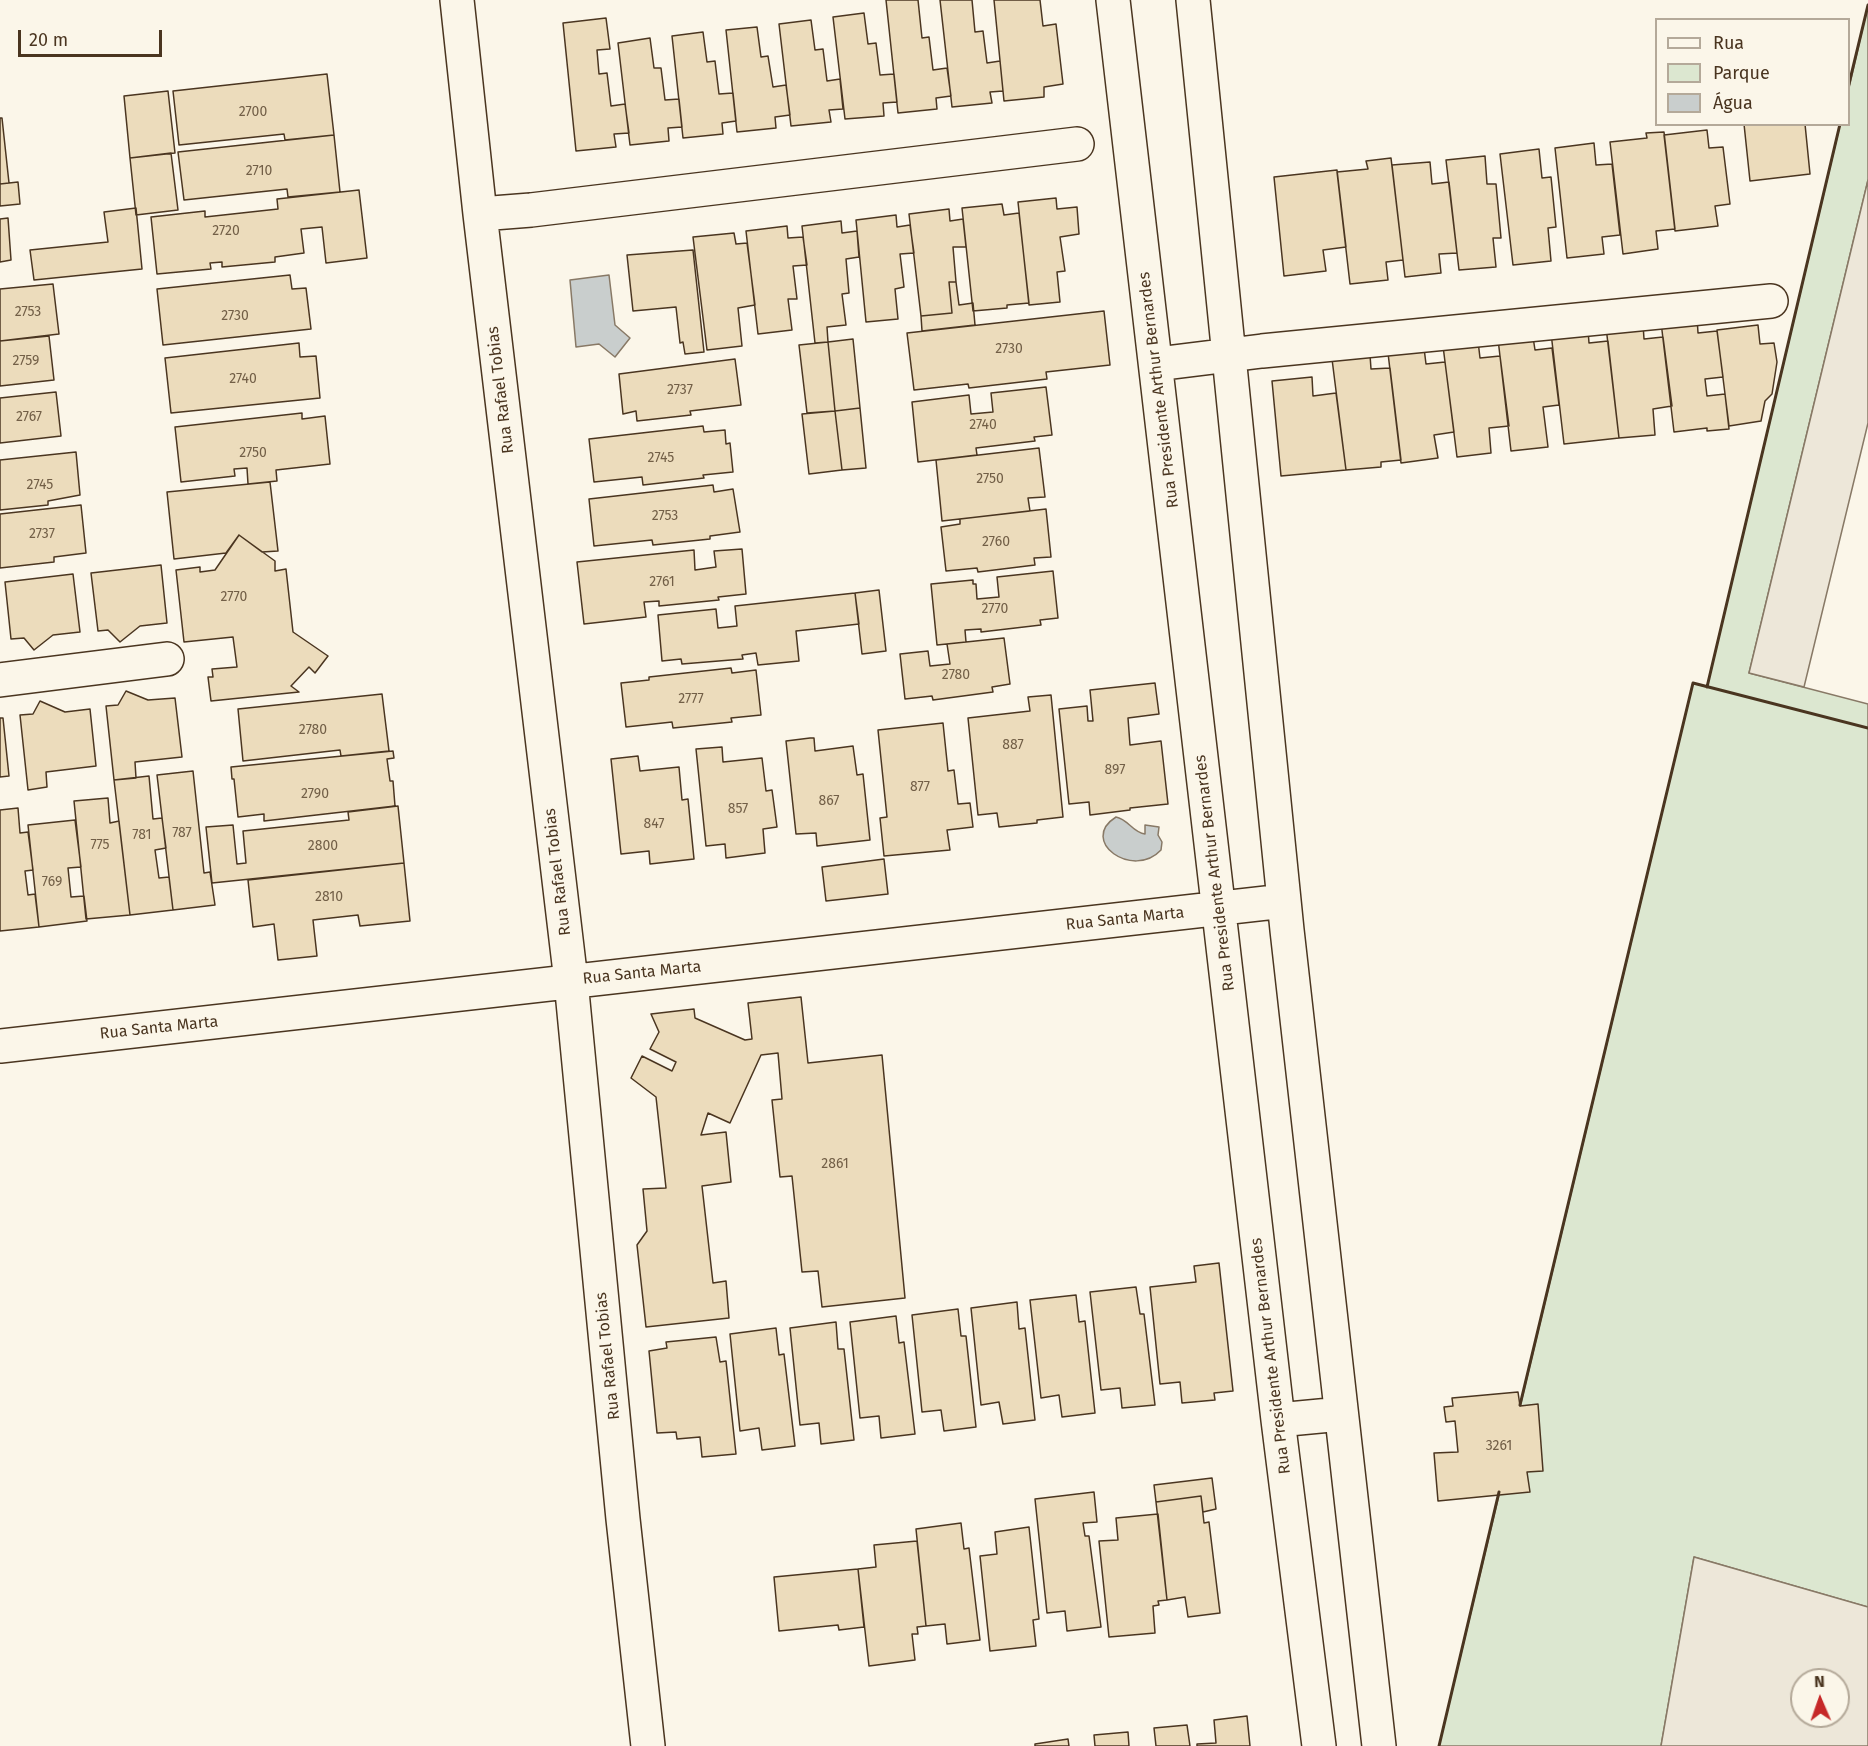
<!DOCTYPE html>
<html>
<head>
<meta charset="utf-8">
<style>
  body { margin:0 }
  #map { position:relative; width:1868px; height:1746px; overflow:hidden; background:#fbf6e9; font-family:"Fira Sans",sans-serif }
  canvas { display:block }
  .legend { position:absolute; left:1655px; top:18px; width:195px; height:108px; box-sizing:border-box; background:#fbf6e9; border:2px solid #b4a999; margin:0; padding:8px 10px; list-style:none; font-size:18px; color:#4a3520 }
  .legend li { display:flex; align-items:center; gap:12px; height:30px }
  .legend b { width:30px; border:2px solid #b4a999 }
  .north { position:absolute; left:1790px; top:1668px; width:60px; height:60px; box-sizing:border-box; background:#fbf6e9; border:2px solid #b4a999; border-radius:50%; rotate:358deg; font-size:16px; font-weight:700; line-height:24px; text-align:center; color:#4a3520 }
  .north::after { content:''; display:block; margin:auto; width:21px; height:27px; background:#c62828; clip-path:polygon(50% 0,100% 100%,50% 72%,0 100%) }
  .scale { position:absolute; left:18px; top:30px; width:144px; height:27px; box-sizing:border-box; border:3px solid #4a3520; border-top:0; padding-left:8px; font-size:18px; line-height:21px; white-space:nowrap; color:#4a3520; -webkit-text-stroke:4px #fbf6e9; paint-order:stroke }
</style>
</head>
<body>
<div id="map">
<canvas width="1868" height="1746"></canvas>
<ul class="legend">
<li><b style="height:8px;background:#fbf6e9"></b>Rua</li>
<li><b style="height:16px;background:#dce7d0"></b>Parque</li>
<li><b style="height:16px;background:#c9cecd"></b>Água</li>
</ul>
<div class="north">N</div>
<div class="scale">20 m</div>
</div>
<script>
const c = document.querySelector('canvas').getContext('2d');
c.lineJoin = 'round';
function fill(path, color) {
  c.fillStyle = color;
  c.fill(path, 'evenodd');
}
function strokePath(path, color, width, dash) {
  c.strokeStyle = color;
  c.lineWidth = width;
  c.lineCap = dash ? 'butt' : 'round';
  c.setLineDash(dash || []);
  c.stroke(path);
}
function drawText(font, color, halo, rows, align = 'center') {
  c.font = font + ' "Fira Sans",sans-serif';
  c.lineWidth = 4.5;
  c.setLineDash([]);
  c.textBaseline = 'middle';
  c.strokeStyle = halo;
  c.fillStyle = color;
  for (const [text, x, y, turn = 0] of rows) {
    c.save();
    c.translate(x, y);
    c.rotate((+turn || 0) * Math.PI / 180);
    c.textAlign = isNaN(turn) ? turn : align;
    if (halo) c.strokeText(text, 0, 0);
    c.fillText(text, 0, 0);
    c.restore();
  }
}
const green = new Path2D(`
  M1868,5v175l-119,493 119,31v903l-174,-50 -33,189h-222l254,-1063 14,4 133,-562 8,-1 1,-36z`);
const parking = new Path2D(`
  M1868,180v243l-64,264 -55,-14z
  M1694,1557l174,50v139h-207zM1802,1680h36v36h-36z`);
const water = new Path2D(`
  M609,275l6,50 15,13 -15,19 -16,-13 -23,3 -6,-67z
  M1116,817c12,2 17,16 29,17v-9l14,2 -1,8 4,7 -1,8c-28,30 -83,-9 -45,-33z`);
const building = new Path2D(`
  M886,0h32l4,38 7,-1 4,33 14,-2 4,28 -15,2 1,11 -39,4z
  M940,0h32l3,32 8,-1 4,32 13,-2 3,30 -13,1 2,11 -40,4z
  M994,0h46l3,26 13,-2 7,60 -19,3v10l-40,4z
  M864,13l4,31 8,-1 4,32 14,-1 3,28 -14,1 1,13 -39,3 -12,-102z
  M606,18l4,31 -13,1 2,24 8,-1 4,33 14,-2 4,29 -15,1 2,13 -40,4 -13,-128z
  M811,20l4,30 8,-1 4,32 13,-2 3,30 -14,1 2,12 -40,4 -12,-102z
  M757,27l4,30 7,-1 5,31 13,-2 4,30 -15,2 1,11 -39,4 -11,-102z
  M703,32l4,30 8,-1 4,33 14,-1 3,28 -14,2 1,11 -40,4 -11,-102z
  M650,38l4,30h7l4,32 14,-1 3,28 -14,1 1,13 -39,4 -12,-102z
  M327,74l7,61 -49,5 -1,-6 -105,11 -6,-54z
  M168,91l7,62 -45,5 -6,-62z
  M0,118h2l7,65 -9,1z
  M1744,124h61l5,50 -60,7z
  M1707,130l2,18 14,-1 7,57 -15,2 3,20 -43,5 -11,-96z
  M1664,132l11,97 -19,2 2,18 -35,5 -13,-112 37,-4 -1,-5z
  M334,135l6,57 -52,5 -1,-8 -103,11 -6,-48z
  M1594,143l2,22 16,-1 8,71 -18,2 2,17 -37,4 -12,-110z
  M1539,149l3,29 9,-1 5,50 -8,1 3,33 -38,4 -13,-111z
  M171,153l7,57 -42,5 -6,-57z
  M1485,156l2,28h9l5,54h-8l3,29 -37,3 -13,-110z
  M1391,158l12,102 -17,2 2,18 -38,4 -13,-112 31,-3 -2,-8z
  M1430,162l2,22 17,-2 8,71 -18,1 2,19 -36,4 -13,-112z
  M1337,170l9,77 -23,3 3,21 -42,5 -10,-99z
  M18,182l2,22 -20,2v-22z
  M359,190l8,68 -41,5 -4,-36 -21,2 3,24 -29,4v5l-53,5v-5l-12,1 1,6 -54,5 -6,-57 54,-6v6l73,-8 -1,-10z
  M1056,198l1,11 20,-2 2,27 -19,3 5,34 -8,1 3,30 -31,3 -11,-103z
  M1002,204l2,11 15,-2 10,90 -22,2v3l-34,3 -11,-103z
  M136,208l6,61 -108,11 -4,-30 78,-8 -4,-30z
  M949,209l1,12 13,-2 3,28h-13l3,35h-7l3,31 -31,3 -12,-102z
  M896,215l1,12 13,-2 4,28 -14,1 4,33 -9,2 3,30 -32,3 -10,-102z
  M8,218l3,42 -11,2v-43z
  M841,221l1,12 15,-2 2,26 -13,2 3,34 -7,1 4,31 -19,2 1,15 -13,1 -13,-117z
  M787,226l1,12 15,-1 4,28 -14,1 4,33h-9l4,31 -34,4 -12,-103z
  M734,233l2,11 11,-1 8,62 -17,3 4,38 -35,4 -14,-113z
  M693,250l11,102 -19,2 -2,-12 -3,1 -4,-36 -43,4 -6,-56z
  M290,275l2,14 14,-1 5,41 -148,16 -6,-56z
  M949,282h7l3,23 14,-2 2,22 -53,6 -1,-15 31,-3z
  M53,284l6,50 -59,7v-52z
  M1104,311l6,54 -64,7 1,7 -78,9 -1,-4 -54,6 -7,-57z
  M1697,317l1,16 19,-2 6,46 -18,2 2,17 18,-2 4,35 -22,2v-3l-33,4 -13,-110z
  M1643,324l1,15 19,-2 9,69 -19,3 2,26 -36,3 -13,-111z
  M1758,325l2,19 14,-1 3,19 -5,32 -7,7 -4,20 -32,5 -12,-96z
  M1588,330l1,13 19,-2 11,97 -55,6 -13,-111z
  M49,336l5,44 -54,6v-45z
  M1533,337l2,13 17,-2 7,57 -16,2 5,40 -37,4 -13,-112z
  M853,339l7,69 -25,3 -7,-69z
  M1478,341l2,17 20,-2 9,70 -20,2 2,25 -34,4 -14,-111z
  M828,342l7,69 -28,2 -8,-68z
  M299,343l1,14 16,-1 4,42 -149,15 -6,-55z
  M1424,348l2,16 19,-2 9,70 -20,3 4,23 -37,5 -13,-110z
  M1370,355l1,14 19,-1 11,92 -20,2v5l-35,3 -14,-111z
  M735,359l6,46 -51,6 1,4 -54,6 -1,-10 -13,3 -4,-40z
  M1312,377l1,19 23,-3 10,77 -65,6 -9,-95z
  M1046,387l6,48 -18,2 1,4 -59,7 1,7 -59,7 -6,-60 57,-7 2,19 22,-2 -2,-19z
  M56,392l5,44 -61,7v-45z
  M860,408l6,60 -24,2 -7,-59z
  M835,411l7,59 -33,4 -7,-60z
  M302,413v6l23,-3 5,48 -54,6 1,11 -29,3 -1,-16 -13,1 1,7 -54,6 -6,-55z
  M703,426l1,6 21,-2 1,14 4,-1 3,29 -30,3 1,3 -61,7 -1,-8 -48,5 -5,-43z
  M1039,448l6,49 -17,1 2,13 -88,10 -6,-61z
  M76,452l4,43 -32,6v4l-48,5v-50z
  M270,482l8,69 -16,1 -23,-17 -13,18 -52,6 -7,-67z
  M713,485l1,7 19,-3 7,43 -30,4v3l-57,6 -1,-5 -58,6 -5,-47z
  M81,505l5,48 -32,4v5l-54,6v-54z
  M1046,509l5,48 -17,1 1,7 -57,7 -1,-4 -31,3 -5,-44 19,-3v-5z
  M239,535l36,26v10l11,-2 7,63 35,24 -13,17 -6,-6 -18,19 8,6 -88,9 -3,-24h5l-1,-8 25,-2 -4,-30 -49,5 -8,-72 24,-3v5l15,-2z
  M742,549l4,45 -28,3 1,3 -60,6v-5l-15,1 2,15 -62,7 -7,-62 117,-12 1,20 21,-3 -2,-16z
  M161,565l6,58 -27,3 -20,16 -12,-12 -10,1 -7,-58z
  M1053,571l5,47 -18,2 1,5 -60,7v-3l-16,1 1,12 -29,3 -6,-61 42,-4v4h3l1,15 22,-2 -2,-20z
  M73,574l7,58 -27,3 -19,15 -10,-12 -13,1 -6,-57z
  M879,590l7,61 -24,3 -7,-61z
  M855,593l4,31 -63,7 3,30 -41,4 -2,-12 -14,2 1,4 -61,5 -1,-5 -19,2 -4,-46 58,-6 2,19 19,-2 -2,-20z
  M1004,638l6,46 -18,3 1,5 -60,8 -1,-4 -27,3 -5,-45 28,-3 2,15 20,-2 -3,-20z
  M731,668l1,5 24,-3 5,45 -30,3 1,4 -59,6 -1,-6 -46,5 -5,-44 28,-3v-3z
  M1155,683l4,31 -31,4 2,27 31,-4 7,63 -38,4v2l-40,5 -1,-13 -20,2 -10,-95 28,-3 1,15h5l-3,-31z
  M126,691l22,9 27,-2 7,59 -47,5 1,16 -22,2 -8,-74 12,-1z
  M382,694l7,57 -48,5 -1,-6 -97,11 -5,-52z
  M1051,695l12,122 -26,3v3l-38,4 -2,-14 -19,2 -10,-97 62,-7 -2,-14z
  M40,701l25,11 25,-3 6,57 -50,6 1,15 -19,3 -8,-75 13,-1z
  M0,718h3l6,58 -9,1z
  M943,723l5,48 6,-1 4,34 12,-1 3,24 -26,3 3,20 -66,6 -4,-38 7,-1 -9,-87z
  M810,738h4l1,13 38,-5 4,29 6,-1 7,66 -53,6 -1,-13 -20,1 -10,-93z
  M722,747l1,15 39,-4 4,33 6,-1 5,37 -14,2 2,24 -39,5 -1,-14 -19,2 -10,-97z
  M393,751l1,7 -7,1 3,22h3l2,25 -131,15v-7l-26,3 -4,-38h-2l-1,-12z
  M638,756l2,15 39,-4 3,33 6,-1 6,60 -44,5 -1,-13 -28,3 -10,-95z
  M193,771l11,102 6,-1 5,33 -42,5 -16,-135z
  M149,776l4,43 9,-1 4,30 -11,2 4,28 10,-1 4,33 -43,5 -16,-135z
  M108,798l2,25 9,-2 11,94 -44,4 -12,-118z
  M398,806l6,57 -192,20 -6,-56 27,-2 4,39 9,-1 -3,-32 106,-11 -1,-8z
  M18,808l2,25 8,-1 5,38 -8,1 3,24 7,-1 4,33 -39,4v-121z
  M75,820l6,47 -13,1 3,29 13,-1 3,25 -48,6 -11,-102z
  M884,859l4,35 -62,7 -4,-34z
  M404,863l6,58 -50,5 -2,-11 -45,5 4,36 -39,4 -4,-36 -21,3 -5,-47z
  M801,997l7,66 74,-8 23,243 -83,9 -4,-36 -16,1 -10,-96 -12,1 -8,-77 10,-1 -4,-46 -17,2 -31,68 -22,-10 -7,22 25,-3 5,50 -29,4 11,97 13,-2 3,37 -83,9 -9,-82 10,-14 -4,-42 23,-1 -10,-91 -25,-19 11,-22 30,15 4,-9 -26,-13 9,-17 -8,-18 43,-5 1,9 50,22 7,-1 -4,-36z
  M1219,1263l14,128 -19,2 1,7 -33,3 -2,-21 -20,2 -10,-97 46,-5 -2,-16z
  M1136,1287l4,27h4l11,91 -33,3 -2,-20 -19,2 -11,-98z
  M1076,1295l3,27 6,-1 10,92 -33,4 -3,-22 -18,3 -11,-98z
  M1017,1302l2,27 6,-1 10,92 -32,4 -4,-22 -18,3 -10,-97z
  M958,1309l3,27h5l10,91 -32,4 -3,-21 -19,2 -10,-97z
  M896,1316l3,27 5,-1 11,92 -34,4 -2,-22 -19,2 -10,-96z
  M836,1322l2,27h6l10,91 -33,4 -2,-21 -19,2 -10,-97z
  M776,1328l3,27 5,-1 11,92 -33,4 -3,-22 -19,3 -10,-97z
  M716,1337l4,25 6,-1 10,93 -34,3 -2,-20 -23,2 -1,-7 -19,1 -8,-82 18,-3 -1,-6z
  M1518,1392l2,14 18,-2 5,67 -16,1 3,20 -92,9 -4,-48 24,-1 -3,-31 -9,1 -2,-15 9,-1 -1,-8z
  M1212,1478l4,31 -13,3 -2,-16 -45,6 -2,-17z
  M1094,1492l3,30 -14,1 2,13h4l12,91 -34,4 -2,-20 -18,2 -12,-114z
  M1201,1496l3,27 5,-1 11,91 -32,4 -3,-20 -18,3 -11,-98z
  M1158,1514l9,86 -9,1 1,4 -6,1 2,27 -46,4 -10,-96 19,-1 -2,-22z
  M961,1523l3,26 5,-1 11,92 -33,4 -2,-20 -19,2 -10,-97z
  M1029,1527l10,92 -6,1 3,26 -46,5 -10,-95 17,-2 -2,-22z
  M917,1541l9,85 -9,1 1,7h-6l3,26 -46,6 -11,-97 18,-2 -2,-22z
  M858,1569l6,58 -25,3 -1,-5 -59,6 -5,-54z
  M1247,1716l3,30h-53v-2l19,-1 -2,-23z
  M1187,1725l3,21h-34l-2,-18z
  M1128,1732l1,14h-34l-1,-11z
  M1068,1739l1,7h-34v-2z`);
const street = new Path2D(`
  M457,0l23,214 91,767 52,538 25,227
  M1113,0l165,1420 41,326
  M1193,0l94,930 92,816
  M480,214l51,-4 546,-66
  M1157,364l105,-13 509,-50
  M0,680l167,-21
  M0,1046l1284,-145
  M1278,1420l63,-6`);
const wall = new Path2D(`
  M1848,88l20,-83
  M1707,687l133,-563
  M1520,1405l173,-722 175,45
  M1439,1746l60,-254`);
const numberNames = [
  ["2700",253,112],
  ["2710",259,171],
  ["2720",226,231],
  ["2753",28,312],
  ["2730",235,316],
  ["2730",1009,349],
  ["2759",26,361],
  ["2740",243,379],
  ["2737",680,390],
  ["2767",29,417],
  ["2740",983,425],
  ["2750",253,453],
  ["2745",661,458],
  ["2750",990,479],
  ["2745",40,485],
  ["2753",665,516],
  ["2737",42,534],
  ["2760",996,542],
  ["2761",662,582],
  ["2770",234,597],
  ["2770",995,609],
  ["2780",956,675],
  ["2777",691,699],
  ["2780",313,730],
  ["887",1013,745],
  ["897",1115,770],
  ["877",920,787],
  ["2790",315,794],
  ["867",829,801],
  ["857",738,809],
  ["847",654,824],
  ["787",182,833],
  ["781",142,835],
  ["775",100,845],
  ["2800",323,846],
  ["769",52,882],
  ["2810",329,897],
  ["2861",835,1164],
  ["3261",1499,1446]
];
const streetNames = [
  ["Rua Rafael Tobias",501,390,-97],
  ["Rua Presidente Arthur Bernardes",1159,390,-97],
  ["Rua Rafael Tobias",558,872,-97],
  ["Rua Presidente Arthur Bernardes",1215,873,-97],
  ["Rua Santa Marta",1125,919,-6],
  ["Rua Santa Marta",642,973,-6],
  ["Rua Santa Marta",159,1028,-6],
  ["Rua Rafael Tobias",608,1356,-96],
  ["Rua Presidente Arthur Bernardes",1271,1356,-97]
];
fill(green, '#dce7d0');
strokePath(green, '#887966', 1.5);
fill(parking, '#ede7d9');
strokePath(parking, '#887966', 1.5);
fill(water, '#c9cecd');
strokePath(water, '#887966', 1.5);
fill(building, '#ecdcbc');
strokePath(building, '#4a3520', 1.5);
strokePath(street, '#4a3520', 36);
strokePath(street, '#fbf6e9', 33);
strokePath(wall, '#4a3520', 3);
drawText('14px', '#725f47', null, numberNames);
drawText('16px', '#4a3520', '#fbf6e9', streetNames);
</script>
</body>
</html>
